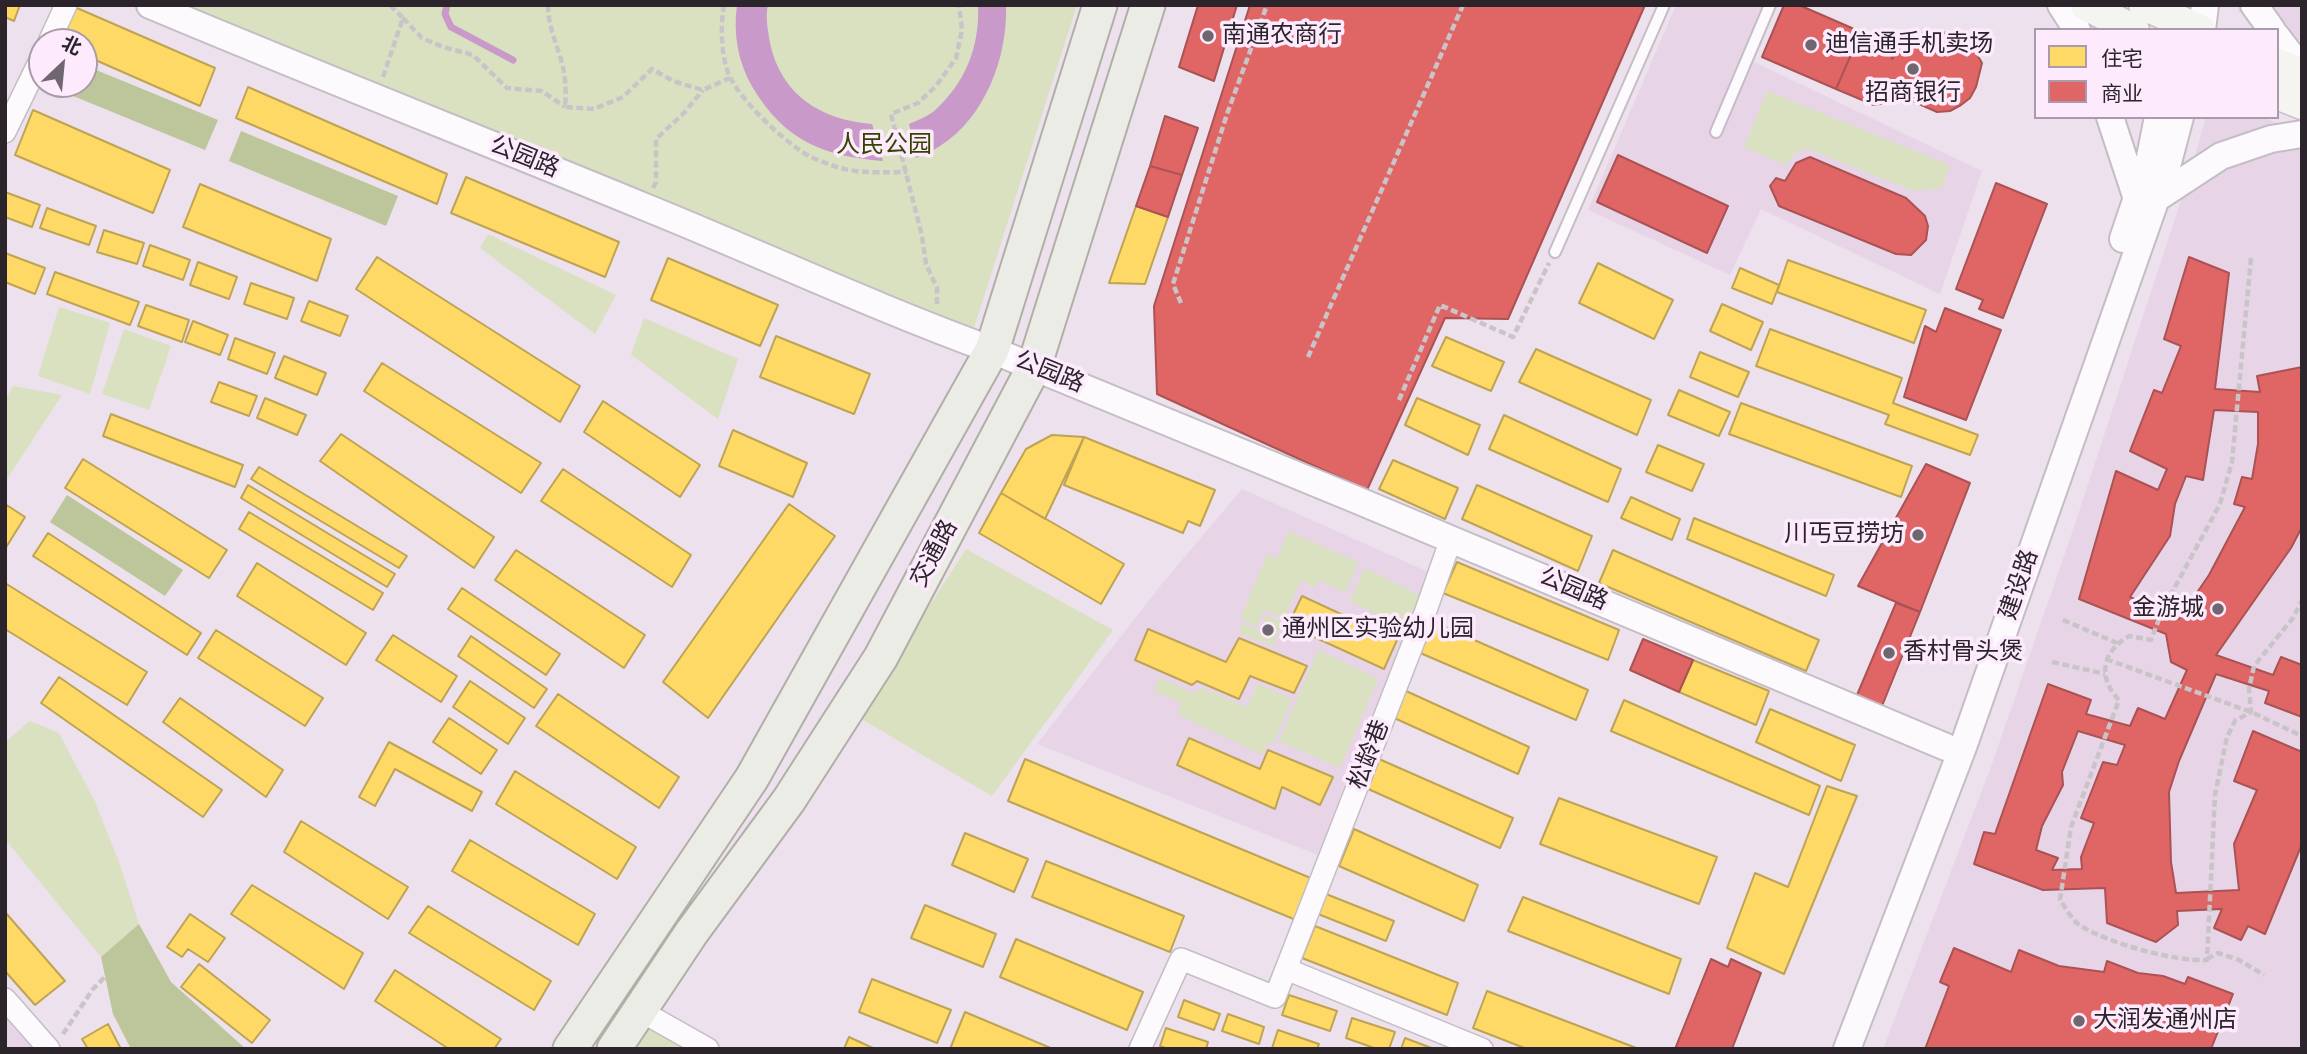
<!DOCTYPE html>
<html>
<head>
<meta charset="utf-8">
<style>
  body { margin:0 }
  #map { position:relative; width:2307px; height:1054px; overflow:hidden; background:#ece1ec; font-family:Roboto,"Noto Sans SC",sans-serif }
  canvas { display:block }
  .frame { position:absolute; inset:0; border:7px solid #2b242b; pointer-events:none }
  .legend { position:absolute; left:2034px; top:28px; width:245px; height:91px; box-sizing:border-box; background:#fdebfd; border:2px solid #a99ba9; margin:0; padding:9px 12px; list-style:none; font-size:21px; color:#2b242b }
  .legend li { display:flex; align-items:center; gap:14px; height:35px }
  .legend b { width:35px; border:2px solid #a99ba9 }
  .north { position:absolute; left:28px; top:28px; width:70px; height:70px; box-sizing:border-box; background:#fdebfd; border:2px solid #a99ba9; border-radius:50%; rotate:26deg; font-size:19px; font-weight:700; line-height:28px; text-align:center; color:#2b242b }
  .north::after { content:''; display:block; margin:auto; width:24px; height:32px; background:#6f666f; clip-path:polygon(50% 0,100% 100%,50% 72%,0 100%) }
</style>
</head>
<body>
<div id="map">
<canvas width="2307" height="1054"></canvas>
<div class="frame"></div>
<ul class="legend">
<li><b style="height:19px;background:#ffd966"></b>住宅</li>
<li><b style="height:19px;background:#e06666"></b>商业</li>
</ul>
<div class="north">北</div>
</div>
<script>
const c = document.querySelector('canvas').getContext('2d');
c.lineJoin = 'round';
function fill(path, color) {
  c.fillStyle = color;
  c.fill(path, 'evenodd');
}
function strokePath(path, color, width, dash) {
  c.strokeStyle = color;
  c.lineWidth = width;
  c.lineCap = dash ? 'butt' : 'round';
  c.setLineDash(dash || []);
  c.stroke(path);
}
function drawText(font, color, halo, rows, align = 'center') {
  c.font = font + ' Roboto,"Noto Sans SC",sans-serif';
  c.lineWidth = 7;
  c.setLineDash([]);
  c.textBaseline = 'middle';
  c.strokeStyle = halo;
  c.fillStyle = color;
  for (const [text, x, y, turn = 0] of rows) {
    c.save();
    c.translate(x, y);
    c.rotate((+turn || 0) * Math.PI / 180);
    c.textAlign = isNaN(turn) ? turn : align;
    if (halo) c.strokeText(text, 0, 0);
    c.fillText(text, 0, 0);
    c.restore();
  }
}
const built = new Path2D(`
  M1676,5h94l-22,54 234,112 -42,123 -179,-85 -31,66 -142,-65z
  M2239,5h63v37l-64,-30z
  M2206,117h57l39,17v915h-419l109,-285 82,-237 115,-351z
  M1242,489l191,85 -82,194 -33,87 -281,-111 124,-159z
  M5,1013l32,36h-32z`);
const green = new Path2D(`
  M163,5h914l-104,326z
  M1767,91l183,74 -8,23 -28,3 -108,-43 -13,7 -7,10 -42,-18z
  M488,234l128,61 -21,39 -115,-86z
  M59,307l51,16 -20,71 -52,-18z
  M644,318l94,41 -20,60 -87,-64z
  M124,329l47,17 -22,64 -47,-16z
  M13,386l49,9 -57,87v-82z
  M1288,531l70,31 -13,31 -26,-13 -4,8 -14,-7 -17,38 -20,-9 -7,17 -17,-8 27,-65 10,5z
  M966,549l147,81 -121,166 -134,-79z
  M1365,568l56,28 -14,34 -57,-29z
  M1266,615l16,7 -8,24 -35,-13 3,-9 18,7z
  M1318,650l60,29 -38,89 -61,-27z
  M1159,678l35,15 8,-5 45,19 11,-23 34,15 -19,46 -5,-3 -6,13 -85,-41 4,-11 -27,-12z
  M30,721l29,12 36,69 24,60 20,62 -38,33 -96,-118v-97z
  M646,1027l40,22h-53z`);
const forest = new Path2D(`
  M84,65l134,55 -13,30 -161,-66h40z
  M241,131l157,65 -12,30 -157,-65z
  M67,495l116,75 -18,26 -115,-74z
  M139,924l32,58 75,67h-115l-18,-35 -12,-57z`);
const water = new Path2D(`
  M737,5h31c-3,12 0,25 2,38 11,52 51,77 102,81l11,37c-60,-5 -98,-20 -130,-73 -15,-25 -20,-54 -16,-83z
  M978,5h28c2,51 -21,113 -66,141 -7,5 -16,8 -24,12l-7,-34c7,-3 17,-7 24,-12 32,-28 47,-65 45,-107z`);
const homes = new Path2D(`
  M5,5h15l-6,16 -9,-4z
  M70,5l145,63 -15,38 -116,-51v-13h-28z
  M1300,5h94l13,6 -14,34z
  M1568,5h50l-7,19z
  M1470,34l112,52 -14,34 -113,-51z
  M1262,55l108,48 -13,34 -110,-49z
  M248,87l199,87 -10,30 -201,-86z
  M33,110l137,60 -17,43 -138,-58z
  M1431,123l109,52 -15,32 -111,-49z
  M1232,151l96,45 -17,39 -97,-48z
  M466,177l153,65 -14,35 -154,-64z
  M200,184l131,55 -14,42 -134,-54z
  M5,192l35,13 -8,22 -27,-10z
  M1136,206l32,11 -23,67 -36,-1z
  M47,208l49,18 -7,19 -49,-17z
  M1389,222l109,53 -14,34 -112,-52z
  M104,230l40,13 -7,21 -40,-12z
  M150,245l40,15 -7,20 -40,-14z
  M5,253l40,15 -10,26 -30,-12z
  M1205,256l85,36 -14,37 -88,-37z
  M377,257l203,129 -20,36 -204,-133z
  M668,258l110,47 -18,41 -109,-46z
  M1788,260l138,50 -12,33 -137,-51z
  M198,262l39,15 -8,22 -39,-14z
  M1598,263l75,37 -19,39 -75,-36z
  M1740,268l39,17 -7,19 -40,-16z
  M55,272l84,30 -9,23 -83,-31z
  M251,283l43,15 -7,21 -43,-15z
  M309,301l39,15 -8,20 -39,-15z
  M1722,304l41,18 -12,28 -41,-19z
  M146,305l43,15 -7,22 -44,-16z
  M1336,320l49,20 -13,31 -49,-21z
  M193,321l35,14 -8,20 -35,-13z
  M1770,329l132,49 -9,25 85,32 -8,20 -85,-31 4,-9 -133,-49z
  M776,336l94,38 -16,40 -94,-37z
  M1446,337l58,25 -13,29 -59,-25z
  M235,338l40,15 -8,21 -39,-15z
  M1181,339l178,80 -16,40 -179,-81z
  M1536,349l115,51 -14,35 -118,-53z
  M1700,352l49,20 -11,25 -48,-20z
  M284,356l42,17 -9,22 -42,-17z
  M382,363l159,100 -20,30 -157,-102z
  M219,382l38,14 -8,20 -38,-14z
  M1679,390l51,22 -11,24 -51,-21z
  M265,398l41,17 -9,20 -40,-17z
  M1417,398l63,27 -12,30 -63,-30z
  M603,401l97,64 -20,32 -96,-65z
  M1741,403l171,63 -11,31 -172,-63z
  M111,414l132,51 -8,22 -132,-51z
  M1504,415l117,54 -13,33 -119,-53z
  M733,430l74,33 -14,34 -74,-31z
  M341,434l153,103 -20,31 -154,-107z
  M1052,435l32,2 -39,82 -44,-26 25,-44z
  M1084,437l131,53 -15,36 -12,-5 -5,12 -119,-48z
  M1658,445l46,19 -12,27 -46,-19z
  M83,459l144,91 -18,28 -144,-90z
  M1393,460l65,28 -13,31 -66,-30z
  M259,467l148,89 -8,12 -148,-89z
  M563,469l128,86 -19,32 -131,-86z
  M248,485l147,89 -8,13 -146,-89z
  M1477,485l115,51 -14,35 -116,-52z
  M1001,493l123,71 -23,40 -122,-71z
  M1631,497l49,22 -8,21 -51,-22z
  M5,504l20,13 -20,32z
  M789,504l46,32 -127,182 -45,-36z
  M249,512l134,81 -10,17 -134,-81z
  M1694,518l140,57 -8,21 -139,-57z
  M48,533l153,100 -14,22 -154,-99z
  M516,550l129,85 -21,33 -129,-88z
  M1613,550l206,90 -13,31 -207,-88z
  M1457,562l162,68 -11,30 -165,-67z
  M257,563l109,70 -20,32 -109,-69z
  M5,583l142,89 -20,33 -122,-76z
  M462,588l98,66 -14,21 -98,-66z
  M1302,596l95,44 -13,29 -96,-44z
  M1431,621l157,69 -12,30 -158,-68z
  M1148,629l78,33 13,-24 68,28 -13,27 -44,-17 -11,23 -42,-18 -5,4 -57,-25z
  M216,630l107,68 -18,28 -107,-68z
  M393,635l64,41 -16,26 -65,-42z
  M471,636l76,53 -13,19 -76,-52z
  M1693,660l76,31 -13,34 -77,-33z
  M59,677l163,113 -19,27 -162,-114z
  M470,681l55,37 -17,26 -55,-37z
  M1406,691l123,56 -11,27 -126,-57z
  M558,694l121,83 -20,31 -123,-82z
  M180,698l103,72 -17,27 -103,-75z
  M1624,700l196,86 -11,29 -198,-84z
  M1770,709l85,36 -14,36 -85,-39z
  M449,718l48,32 -16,24 -48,-32z
  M1189,738l71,31 8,-19 65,27 -13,28 -38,-18 -7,22 -98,-44z
  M389,742l93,50 -10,19 -77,-42 -20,37 -16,-9z
  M1025,759l288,120 -17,41 -288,-119z
  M1379,759l134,59 -13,30 -134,-60z
  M515,771l121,76 -19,32 -121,-75z
  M1827,786l30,10 -73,178 -57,-26 28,-75 33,14z
  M1559,798l158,59 -18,47 -159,-60z
  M301,821l107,66 -20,32 -104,-67z
  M1354,829l124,56 -14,36 -125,-55z
  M965,833l63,26 -14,33 -62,-27z
  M470,840l125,74 -17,31 -126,-74z
  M1046,861l138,55 -14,36 -138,-55z
  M252,885l111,68 -19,36 -113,-75z
  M1326,894l68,27 -8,20 -68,-27z
  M1523,897l158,62 -12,35 -161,-63z
  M925,905l71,29 -13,33 -72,-29z
  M428,906l123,75 -17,29 -125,-77z
  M5,912l60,69 -30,24 -30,-34z
  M190,914l35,24 -17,24 -20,-13 -6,8 -15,-10z
  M1315,926l143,57 -11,32 -145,-57z
  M1016,939l127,53 -16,38 -127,-53z
  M199,964l71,56 -18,23 -71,-56z
  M395,970l106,69 -7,10h-45l-74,-48z
  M872,979l79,31 -14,33 -78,-31z
  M1487,991l152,58h-112l-54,-21z
  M1289,995l48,16 -7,20 -48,-16z
  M1184,1000l36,14 -6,16 -36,-13z
  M965,1012l88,37h-103z
  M1228,1014l36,13 -5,17 -37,-13z
  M1352,1018l43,14 -6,17h-12l-31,-11z
  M108,1024l13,25h-33l-6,-10z
  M1166,1028l42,14 -2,7h-38l-8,-3z
  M1278,1030l41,14 -2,5 -45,-1z
  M849,1037l26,12h-31z
  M1405,1038l29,11h-33z`);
const shops = new Path2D(`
  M1198,5h39l-23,76 -35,-14z
  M1250,5h395l-137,314 -63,-1 -78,172 -210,-96 -3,-88z
  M1784,5h15l62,27 -25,57 -74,-32z
  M1861,32l24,12 6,8 1,7 13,-15 14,-10 17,-2 16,1 17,8 13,22 -6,24 -6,11 -9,7 -11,6 -13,1 -29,-13 -34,6 -38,-16z
  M1165,116l33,12 -16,47 -32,-9z
  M1618,155l110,51 -21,47 -110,-51z
  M1810,157l96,41 19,18 3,10 -2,14 -15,15 -15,-1 -117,-48 -9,-20 6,-8 9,3 11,-18z
  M1150,166l32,9 -14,42 -32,-11z
  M1996,183l51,21 -44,114 -24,-9 4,-9 -27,-11z
  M2189,257l40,16 -14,116 45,3 -3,-16 45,-9v160l-11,21 -75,107 57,20 8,-18 21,8v52l-37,-14 4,-12 -53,-17 -37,87 -10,31 2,70 5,31 63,-3 -5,-46 23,-54 -23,-9 19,-50 49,21v92l-37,90 -17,-8 -7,14 -27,-12 8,-19 -45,2 1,14 -22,17 -49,-19 -2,-35 -62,2 -69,-26 10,-32 11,2 53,-150 43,16 -5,14 44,12 8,-18 27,11 22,-49 -16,-8 -5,-28 -87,-35 37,-128 42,19 9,-21 -37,-18 24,-61 8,3 19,-47 -17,-7zM2214,410l44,2v32l-6,35 -10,-2 -8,27 11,3 -36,68 -30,44 -49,-22 40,-61 5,-32 11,-28 17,4zM2078,731l47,14 -8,20 -14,-3 -22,56 13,5 -13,34 1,12 -30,1 6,-12 -22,-8 6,-24 21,-41 -1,-13z
  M1945,308l56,22 -35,90 -62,-23 21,-71 11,6z
  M1926,464l44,19 -50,129 -62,-26z
  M1896,603l24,9 -38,94 -25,-11z
  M1643,639l50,21 -14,32 -49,-22z
  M1954,948l57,24 8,-22 40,16 45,6 3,-11 31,12 25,3 22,8 3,-7 45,17 -22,55h-286l24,-63 -9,-4z
  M1711,959l17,8 3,-8 30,14 -29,76h-57z`);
const stream = new Path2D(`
  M447,5l-2,9 6,13 62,33`);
const path = new Path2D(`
  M548,5c0,23 10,41 15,62 3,13 3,27 2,40l29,2 29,-12 29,-28 21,12 30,9 27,-12
  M724,5c-4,21 -3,56 7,74 13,24 45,54 67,70 10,8 27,14 39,18 22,7 48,5 70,5
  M403,18l19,20 21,9 30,8 34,33 35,3 23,16
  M383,77l20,-59 -13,-13
  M653,188l3,-6v-43l28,-26 19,-23
  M2251,258l-19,204 -12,42 -57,105 -12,31 -22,-4c-27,16 -32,41 -10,64l-48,127 -11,73c6,8 12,21 21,26 27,17 94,36 126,34l8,-165 12,-58 8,-16 16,-9 -2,-23 5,-23 39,-48 9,-18
  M1181,303l-8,-19 54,-170 40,-109
  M937,304v-16l-11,-24 -4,-28 -31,-122 27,-11 18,-17 20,-28 6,-28 -3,-25
  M1308,357l155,-352
  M1399,400l41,-95 73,32 36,-74
  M2063,620l54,23
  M2106,659l145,53 51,24
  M2052,662l53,12
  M2207,959l11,-6 21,7 25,15
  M63,1034l30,-45 12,-12`);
const service = new Path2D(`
  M1716,132l54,-127
  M1555,252l109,-247`);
const minor = new Path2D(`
  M49,42l17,-37
  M5,132l37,-76
  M1451,539l-26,74 -139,356 196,80
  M5,999l44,50
  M639,1010l69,39
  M1140,1049l41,-90 94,38 11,-28`);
const tertiary = new Path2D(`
  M150,5c164,69 330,134 495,202 116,47 229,100 347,143l365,150 589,247
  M2061,5l16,25
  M2254,5l18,25
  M2202,30l3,-25
  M2277,37l25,33
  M2110,117l27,82
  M2157,198l64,-42 50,-17 31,-5
  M2123,239l26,-77 9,-45
  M1847,1049l116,-302 203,-577 14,-53`);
const secondary = new Path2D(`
  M2086,5l48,25
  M2144,5l56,25
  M2277,64l25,10
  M2277,94l25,10`);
const primary = new Path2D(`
  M570,1049l182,-271 240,-428 108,-345
  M614,1049l78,-117 97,-132 92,-143 153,-290 114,-362`);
const markers = [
  [1208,36,7,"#6f666f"],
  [1811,45,7,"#6f666f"],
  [1913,69,7,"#6f666f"],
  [1918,535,7,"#6f666f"],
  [2218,609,7,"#6f666f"],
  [1268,630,7,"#6f666f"],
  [1889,653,7,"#6f666f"],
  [2079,1021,7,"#6f666f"]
];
const poiNames = [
  ["南通农商行",1222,36],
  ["迪信通手机卖场",1825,45],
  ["招商银行",1913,94,"center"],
  ["川丐豆捞坊",1904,535,"right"],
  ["金游城",2204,609,"right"],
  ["通州区实验幼儿园",1282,630],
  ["香村骨头煲",1903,653],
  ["大润发通州店",2093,1021]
];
const parkNames = [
  ["人民公园",884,146]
];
const streetNames = [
  ["公园路",524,158,22],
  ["公园路",1049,373,22],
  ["交通路",935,554,-62],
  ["建设路",2020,585,-71],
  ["公园路",1573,590,23],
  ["松龄巷",1370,755,-69]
];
fill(built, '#e7d5e7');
fill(green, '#dae1c1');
fill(forest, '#bcc69a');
fill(water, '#c999ca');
fill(homes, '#ffd966');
strokePath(homes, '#bfa354', 2);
fill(shops, '#e06666');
strokePath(shops, '#aa5254', 2);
strokePath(stream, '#c999ca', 7);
strokePath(service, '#c5bdc5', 14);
strokePath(minor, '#c5bdc5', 24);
strokePath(tertiary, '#c5bdc5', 30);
strokePath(secondary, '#c5bdc5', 33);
strokePath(primary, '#b0aea7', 37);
strokePath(path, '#c8c4c8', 4.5, [7, 3.5]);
strokePath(service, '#fcfafc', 10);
strokePath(minor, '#fcfafc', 21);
strokePath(tertiary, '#fcfafc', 26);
strokePath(secondary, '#f4f4f1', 30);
strokePath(primary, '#ebece6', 33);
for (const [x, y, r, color] of markers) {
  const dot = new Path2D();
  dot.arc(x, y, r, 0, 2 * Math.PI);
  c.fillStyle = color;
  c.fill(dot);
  strokePath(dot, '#fdebfd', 2.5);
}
drawText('24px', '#2b242b', '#fdebfd', poiNames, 'left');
drawText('24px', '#344300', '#fdebfd', parkNames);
drawText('24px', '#2b242b', '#fdebfd', streetNames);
</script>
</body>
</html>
